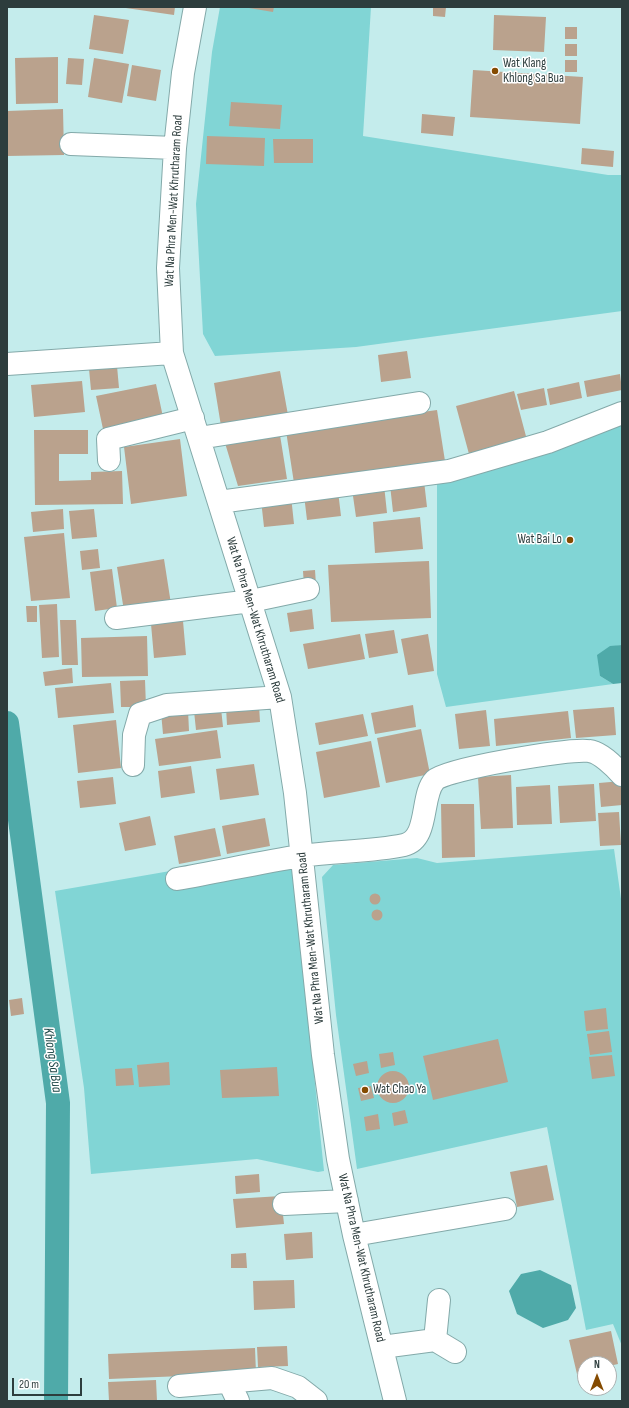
<!DOCTYPE html>
<html>
<head>
<meta charset="utf-8">
<style>
  body { margin:0 }
  #map { position:relative; width:629px; height:1408px; overflow:hidden; background:#c4ecec; font-family:"Sofia Sans Condensed",sans-serif }
  canvas { display:block }
  .frame { position:absolute; inset:0; border:8px solid #2d3d3d; pointer-events:none }
  .north { position:absolute; left:577px; top:1356px; width:40px; height:40px; box-sizing:border-box; background:#fff; border:1px solid #abb1b1; border-radius:50%; rotate:0deg; font-size:11px; font-weight:700; line-height:16px; text-align:center; color:#2d3d3d }
  .north::after { content:''; display:block; margin:auto; width:14px; height:18px; background:#854b01; clip-path:polygon(50% 0,100% 100%,50% 72%,0 100%) }
  .scale { position:absolute; left:12px; top:1378px; width:70px; height:18px; box-sizing:border-box; border:2px solid #2d3d3d; border-top:0; padding-left:5px; font-size:12px; line-height:14px; white-space:nowrap; color:#2d3d3d; -webkit-text-stroke:3px #fff; paint-order:stroke }
</style>
</head>
<body>
<div id="map">
<canvas width="629" height="1408"></canvas>
<div class="frame"></div>
<div class="north">N</div>
<div class="scale">20 m</div>
</div>
<script>
const c = document.querySelector('canvas').getContext('2d');
c.lineJoin = 'round';
function fill(path, color) {
  c.fillStyle = color;
  c.fill(path, 'evenodd');
}
function strokePath(path, color, width, dash) {
  c.strokeStyle = color;
  c.lineWidth = width;
  c.lineCap = dash ? 'butt' : 'round';
  c.setLineDash(dash || []);
  c.stroke(path);
}
function drawText(font, color, halo, rows, align = 'center') {
  c.font = font + ' "Sofia Sans Condensed",sans-serif';
  c.lineWidth = 3;
  c.setLineDash([]);
  c.textBaseline = 'middle';
  c.strokeStyle = halo;
  c.fillStyle = color;
  for (const [text, x, y, turn = 0] of rows) {
    c.save();
    c.translate(x, y);
    c.rotate((+turn || 0) * Math.PI / 180);
    c.textAlign = isNaN(turn) ? turn : align;
    if (halo) c.strokeText(text, 0, 0);
    c.fillText(text, 0, 0);
    c.restore();
  }
}
const green = new Path2D(`
  M220,7h151l-8,129 245,39h14v136l-266,36 -141,9 -12,-22 -7,-130 16,-152z
  M622,423v222l-12,2 -10,29 13,8 -167,23 -9,-33v-192z
  M614,849l8,57v440l-9,-22 -27,6 -39,-203 -190,42 -21,-154 -14,-138 11,-12 84,-7 20,5z
  M291,850l33,321 -6,1 -61,-13 -166,15 -7,-86 -29,-197z`);
const water = new Path2D(`
  M622,645v38l-9,1 -13,-8 -3,-21 13,-9z
  M540,1270l31,15 5,23 -8,12 -25,8 -26,-14 -8,-23 12,-17z`);
const canal = new Path2D(`
  M7,723l51,380 -2,298`);
const building = new Path2D(`
  M119,7h56l-1,8z
  M243,7h31l-1,5z
  M433,7h13l-1,10 -12,-1z
  M94,15l35,5 -6,34 -34,-5z
  M494,15l52,2 -2,35 -51,-2z
  M565,27h12v12h-12z
  M565,44h12v12h-12z
  M58,57v46l-42,1 -1,-46z
  M68,58l16,1 -2,26 -16,-1z
  M94,58l35,6 -7,39 -34,-6z
  M565,60h12v12h-12z
  M132,65l29,5 -5,31 -29,-5z
  M473,70l110,7 -3,47 -110,-7z
  M231,102l51,3 -2,24 -51,-3z
  M63,109l1,46 -57,1v-45z
  M422,114l33,3 -2,19 -32,-3z
  M207,136l58,2 -1,28 -58,-2z
  M273,139h40v24h-39z
  M582,148l32,3 -1,16 -32,-3z
  M407,351l4,27 -30,4 -3,-27z
  M117,366l2,22 -28,2 -2,-21z
  M280,371l8,44 -67,11 -7,-43z
  M620,374l2,16 -35,7 -3,-16z
  M82,381l3,31 -51,5 -3,-32z
  M579,382l3,16 -32,7 -3,-16z
  M156,384l7,33 -60,12 -7,-33z
  M544,388l3,17 -26,5 -4,-16z
  M514,391l13,49 -58,14 -13,-48z
  M437,410l8,51 -151,22 -8,-52z
  M34,430h54v24h-29v27l32,-1v-8l31,-1 1,33 -88,1z
  M280,435l7,44 -49,7 -13,-43z
  M180,439l7,57 -56,8 -7,-57z
  M424,481l3,26 -34,5 -3,-27z
  M384,485l3,28 -31,4 -4,-28z
  M338,491l3,25 -34,4 -3,-25z
  M291,496l3,28 -30,3 -3,-27z
  M63,509l1,20 -31,3 -2,-20z
  M94,509l3,28 -25,2 -3,-28z
  M420,517l3,32 -48,4 -2,-31z
  M64,533l6,65 -39,3 -7,-64z
  M98,549l2,19 -18,2 -2,-19z
  M164,559l7,45 -47,7 -7,-44z
  M429,561l2,57 -100,4 -3,-57z
  M112,569l5,39 -22,3 -5,-39z
  M315,570l1,15 -12,1 -1,-15z
  M57,604l2,53 -17,1 -3,-53z
  M26,606h11v16h-10z
  M312,609l2,20 -24,3 -3,-19z
  M60,620h16l2,45h-16z
  M183,621l3,34 -32,3 -3,-34z
  M394,630l4,23 -29,5 -4,-24z
  M360,634l5,25 -57,10 -5,-25z
  M428,634l6,37 -26,4 -7,-36z
  M147,636l1,40 -66,1 -1,-39z
  M72,668l1,15 -28,3 -2,-14z
  M145,680l1,27h-25l-1,-26z
  M111,683l3,30 -56,5 -3,-30z
  M259,705l1,17 -33,3 -1,-18z
  M413,705l3,22 -41,7 -4,-21z
  M614,707l2,28 -40,3 -3,-28z
  M221,708l2,19 -27,3 -2,-19z
  M188,710l1,21 -26,3 -2,-22z
  M486,710l4,36 -31,3 -4,-35z
  M568,711l3,27 -75,8 -2,-27z
  M363,714l5,22 -49,9 -4,-22z
  M116,720l5,48 -43,5 -5,-48z
  M421,729l9,45 -44,9 -9,-45z
  M217,730l4,28 -62,8 -4,-27z
  M371,741l9,46 -56,11 -8,-46z
  M254,764l5,31 -39,5 -4,-31z
  M191,766l4,27 -34,5 -3,-27z
  M511,775l2,53 -32,1 -3,-52z
  M113,777l3,27 -36,4 -3,-27z
  M622,781v24l-21,2 -2,-24z
  M594,784l2,37 -36,2 -2,-37z
  M550,785l2,39 -35,1 -1,-38z
  M441,804h33l1,53 -33,1z
  M619,812l2,33 -21,1 -2,-33z
  M150,816l6,29 -31,6 -6,-28z
  M265,818l5,28 -43,8 -5,-28z
  M215,828l6,28 -42,8 -5,-28z
  M369.5 899a5.5 5.5 0 1 1 11 0a5.5 5.5 0 1 1-11 0Z
  M371.5 915a5.5 5.5 0 1 1 11 0a5.5 5.5 0 1 1-11 0Z
  M22,998l2,16 -13,2 -2,-16z
  M606,1008l2,21 -22,2 -2,-20z
  M609,1031l3,21 -22,3 -3,-21z
  M498,1039l10,43 -75,18 -10,-44z
  M393,1052l2,13 -14,3 -2,-14z
  M612,1055l3,21 -23,3 -3,-22z
  M367,1061l2,12 -13,3 -3,-12z
  M169,1062l1,23 -31,2 -2,-22z
  M277,1067l2,29 -57,2 -2,-28z
  M132,1068l2,17 -18,1 -1,-17z
  M377 1087a16 16 0 1 1 32 0a16 16 0 1 1-32 0Z
  M371,1086l3,12 -13,3 -3,-13z
  M405,1110l3,13 -14,3 -2,-13z
  M378,1114l2,15 -14,2 -2,-14z
  M547,1165l7,35 -37,7 -7,-35z
  M259,1174l1,18 -24,2 -1,-18z
  M281,1196l3,28 -48,4 -3,-29z
  M312,1232l1,26 -27,2 -2,-26z
  M246,1253l1,15h-16v-14z
  M294,1280l1,28 -41,2 -1,-29z
  M611,1331l7,33 -9,2v-2h-24v8l-8,2 -8,-34z
  M287,1346l1,20 -30,1 -1,-20z
  M255,1348l1,25 -147,6 -1,-25z
  M156,1380l1,21h-48l-1,-19z`);
const minor = new Path2D(`
  M195,7l-12,66 -8,75 -7,120 4,85 108,344 15,96 28,262 15,104 16,76 41,166
  M71,144l104,4
  M7,364l165,-11
  M199,438l220,-35
  M109,460l-1,-21 85,-21
  M219,502l230,-31 99,-29 74,-29
  M116,618l135,-17 57,-12
  M133,765l1,-30 6,-21 27,-9 113,-8
  M177,879c42,-7 83,-17 125,-23 33,-5 69,-4 102,-11 26,-6 16,-50 31,-65 11,-11 135,-32 154,-29 11,1 26,16 33,24
  M284,1204l63,-3
  M354,1235l151,-26
  M435,1340l4,-40
  M382,1347l53,-7 20,12
  M229,1382l9,19
  M179,1386l93,-8 26,9 18,14`);
const markers = [
  [495,71,4,"#854b01"],
  [570,540,4,"#854b01"],
  [365,1090,4,"#854b01"]
];
const poiNames = [
  ["Wat Klang",503,64],
  ["Khlong Sa Bua",503,79],
  ["Wat Bai Lo",562,540,"right"],
  ["Wat Chao Ya",373,1090]
];
const streetNames = [
  ["Wat Na Phra Men-Wat Khrutharam Road",174,201,-87],
  ["Wat Na Phra Men-Wat Khrutharam Road",255,620,73],
  ["Wat Na Phra Men-Wat Khrutharam Road",311,938,-96],
  ["Wat Na Phra Men-Wat Khrutharam Road",361,1258,77]
];
const waterNames = [
  ["Khlong Sa Bua",52,1060,82]
];
fill(green, '#81d5d5');
fill(water, '#4faaa9');
strokePath(canal, '#4faaa9', 24);
fill(building, '#baa28d');
strokePath(minor, '#83a9a9', 24);
strokePath(minor, '#fff', 22);
for (const [x, y, r, color] of markers) {
  const dot = new Path2D();
  dot.arc(x, y, r, 0, 2 * Math.PI);
  c.fillStyle = color;
  c.fill(dot);
  strokePath(dot, '#fff', 1.5);
}
drawText('13px', '#2d3d3d', '#fff', poiNames, 'left');
drawText('13px', '#2d3d3d', '#fff', streetNames);
drawText('italic 14px', '#1c4646', '#fff', waterNames);
</script>
</body>
</html>
